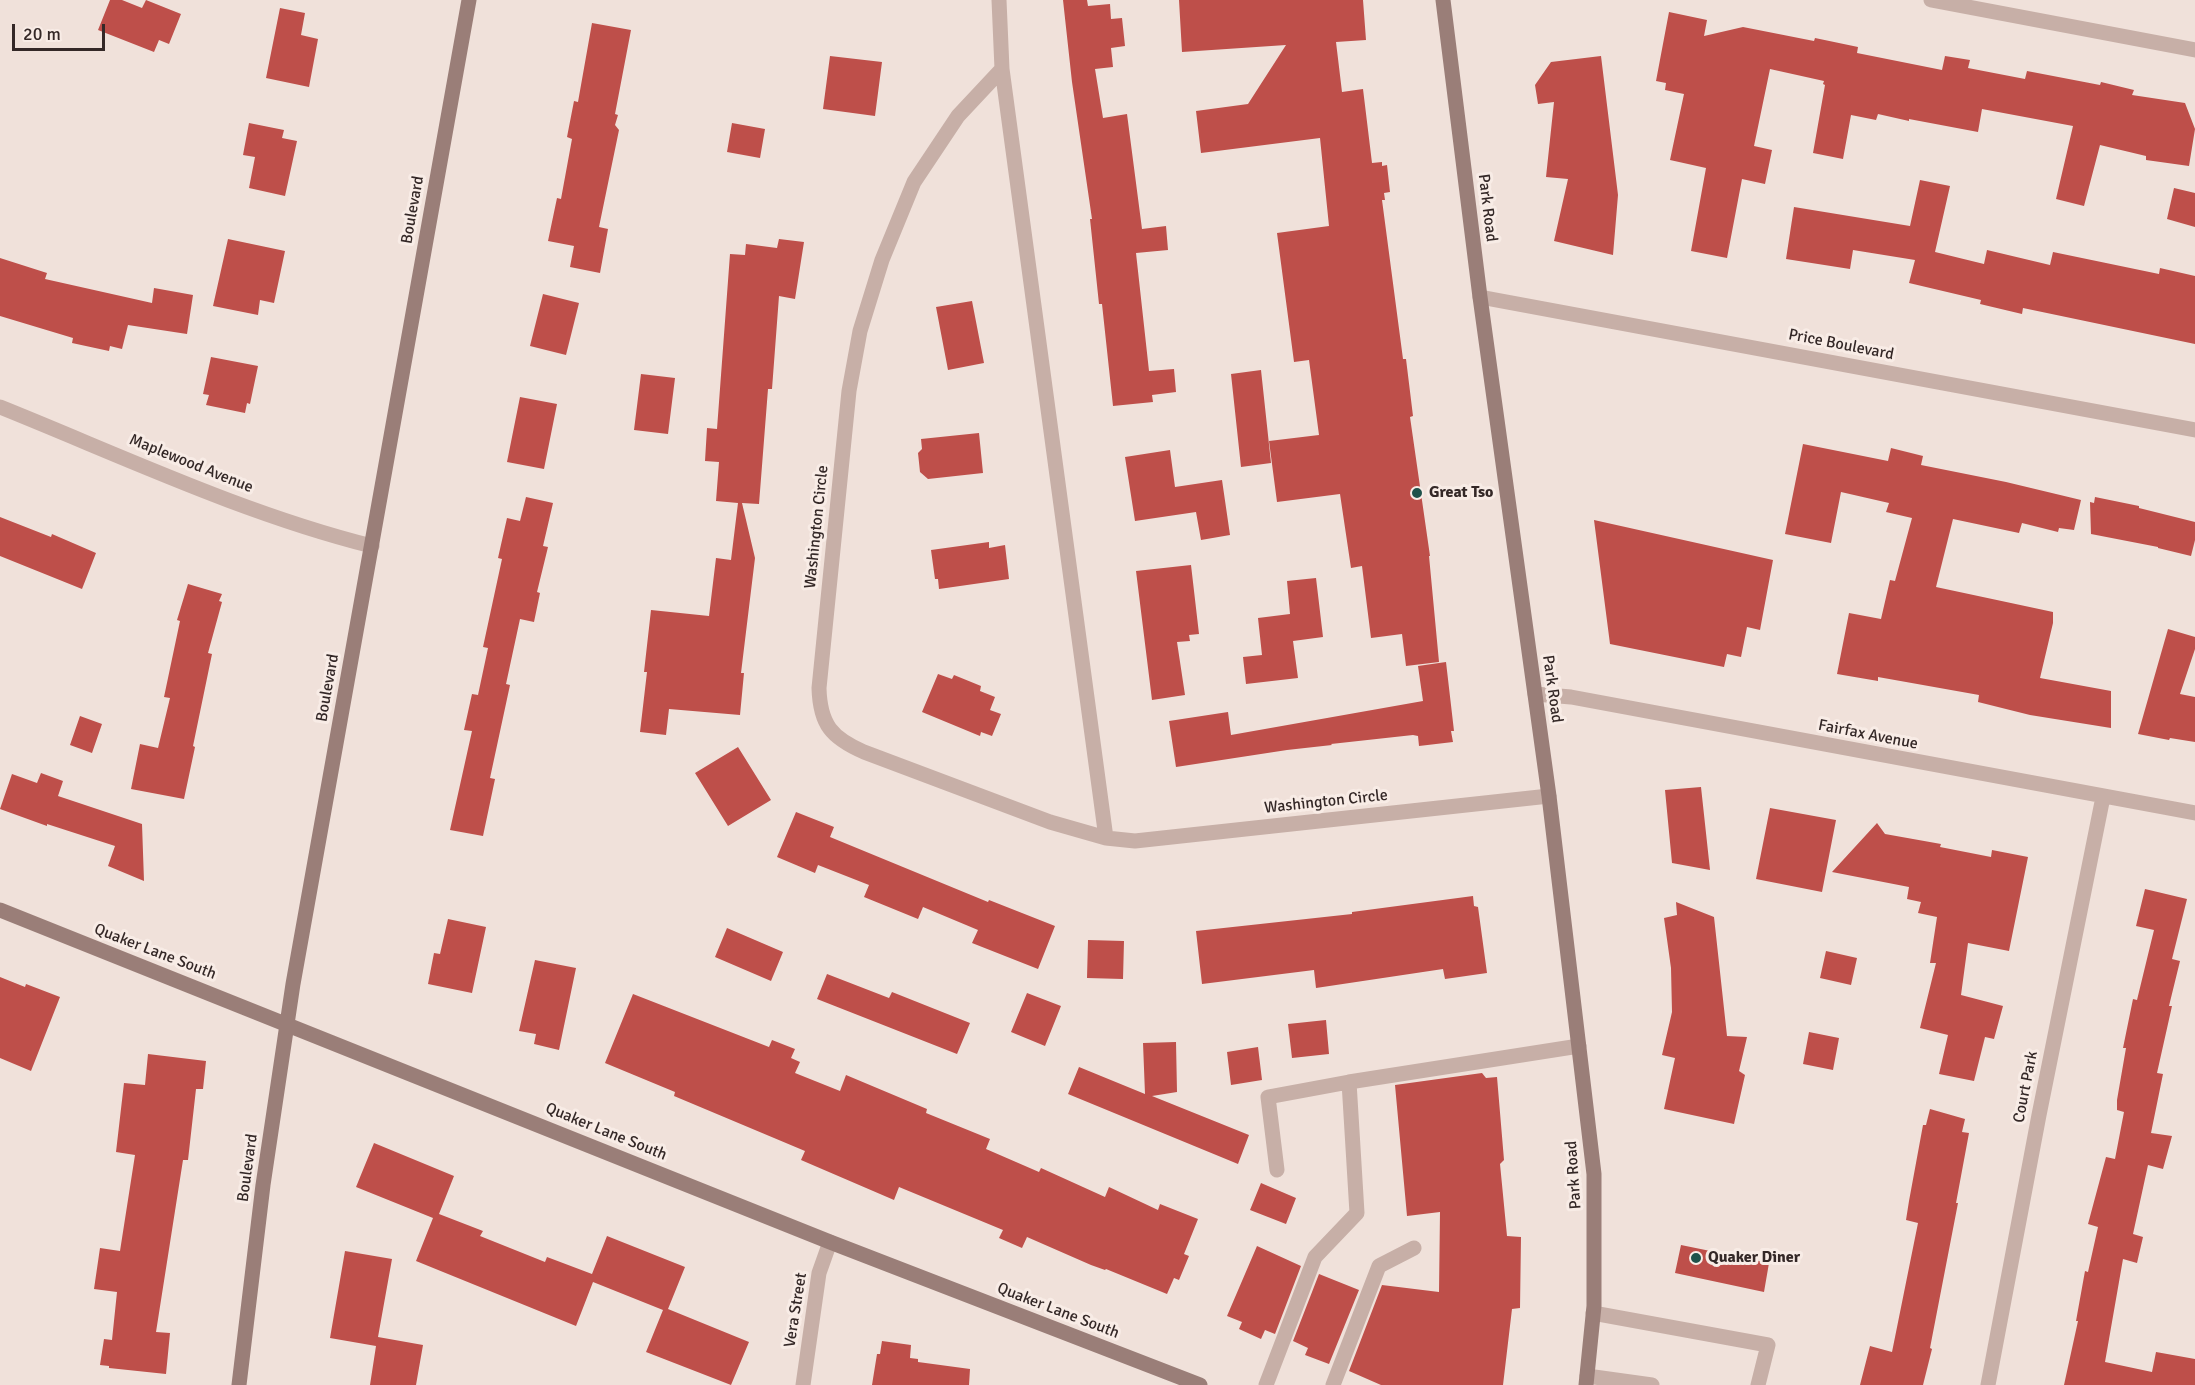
<!DOCTYPE html>
<html>
<head>
<meta charset="utf-8">
<style>
  body { margin:0 }
  #map { position:relative; width:2195px; height:1385px; overflow:hidden; background:#f0e1da; font-family:Signika,sans-serif }
  canvas { display:block }
  .scale { position:absolute; left:12px; top:24px; width:93px; height:27px; box-sizing:border-box; border:3px solid #342827; border-top:0; padding-left:8px; font-size:18px; line-height:21px; white-space:nowrap; color:#342827; -webkit-text-stroke:4px #f8ece6; paint-order:stroke }
</style>
</head>
<body>
<div id="map">
<canvas width="2195" height="1385"></canvas>
<div class="scale">20 m</div>
</div>
<script>
const c = document.querySelector('canvas').getContext('2d');
c.lineJoin = 'round';
function fill(path, color) {
  c.fillStyle = color;
  c.fill(path, 'evenodd');
}
function strokePath(path, color, width, dash) {
  c.strokeStyle = color;
  c.lineWidth = width;
  c.lineCap = dash ? 'butt' : 'round';
  c.setLineDash(dash || []);
  c.stroke(path);
}
function drawText(font, color, halo, rows, align = 'center') {
  c.font = font + ' Signika,sans-serif';
  c.lineWidth = 6;
  c.setLineDash([]);
  c.textBaseline = 'middle';
  c.strokeStyle = halo;
  c.fillStyle = color;
  for (const [text, x, y, turn = 0] of rows) {
    c.save();
    c.translate(x, y);
    c.rotate((+turn || 0) * Math.PI / 180);
    c.textAlign = isNaN(turn) ? turn : align;
    if (halo) c.strokeText(text, 0, 0);
    c.fillText(text, 0, 0);
    c.restore();
  }
}
const building = new Path2D(`
  M110,0h12l20,8 4,-8 35,14 -12,30 -10,-4 -5,12 -56,-22z
  M1063,0h24l1,6 22,-2 1,15 11,-1 3,28 -14,2 2,19 -18,2 8,49 24,-4 15,115 24,-3 2,24 -32,3 13,118 25,-2 2,23 -24,3 1,7 -40,4 -11,-102h-3l-9,-85h2l-20,-137z
  M1179,0h184l3,40 -30,2 6,50 21,-3 9,74 10,-1v4l5,-1 3,27 -6,1 1,7h-3l21,159h3l7,57 -3,1 20,139h-1l10,106 -33,4 -4,-32 -31,4 -9,-72 -11,2 -11,-74 -63,8 -8,-61 50,-6 -10,-75 -15,2 -17,-129 52,-7 -9,-88 -119,15 -5,-42 52,-7 38,-59 -104,7z
  M280,8l25,5 -4,22 17,4 -9,48 -43,-9z
  M1669,12l38,8 -3,16 39,-9 71,14 1,-3 43,9 -1,6 85,17 3,-14 25,4 -2,8 57,11 2,-8 73,14 1,-3 33,8 -2,5 53,8 10,26 -6,37 -43,-6v-4l-46,-11 -16,61 -28,-7 17,-73 -91,-17 -4,23 -69,-13v2l-31,-7 -2,6 -25,-5 -8,44 -30,-6 12,-68 -2,-1 1,-3 -54,-12 -16,77 18,4 -7,34 -23,-5 -15,79 -36,-7 15,-83 -36,-8 14,-66 -19,-4 1,-7 -10,-2z
  M592,23l39,7 -16,84 3,1 -3,10 4,5 -20,97 9,2 -8,44 -30,-6 4,-21 -26,-5 9,-43 4,1 11,-60 -5,-2 7,-36 4,1z
  M830,56l52,6 -7,54 -52,-7z
  M1601,56l17,139 -5,60 -59,-14 14,-62 -22,-2 8,-75 -16,2 -3,-19 16,-23z
  M249,123l35,7 -2,8 15,3 -12,55 -36,-8 6,-31 -12,-2z
  M732,123l33,6 -5,29 -33,-6z
  M1920,180l30,6 -15,66 49,12 3,-14 63,15 3,-13 106,22 1,-6 35,8v68l-172,-36 -1,6 -42,-10 1,-4 -72,-17 6,-23 -62,-10 -3,19 -64,-10 8,-52 116,19z
  M2174,188l21,5v34l-28,-8z
  M228,239l57,12 -11,52 -14,-3 -2,15 -45,-9z
  M779,239l25,3 -9,57 -16,-3 -7,93h-4l-9,115 -17,-1 13,55 -14,115h3l-4,42 -71,-6 -3,26 -26,-3 7,-60h-3l7,-62 58,6 7,-58 15,2 7,-57 -22,-2 3,-39 -14,-1 2,-33 10,1 13,-175 15,1 1,-11 31,4z
  M0,258l47,15 -2,6 107,24 2,-15 39,7 -6,39 -59,-9 -6,24 -12,-3 -1,5 -37,-8 1,-5 -73,-22z
  M543,294l36,9 -13,52 -36,-9z
  M972,301l12,62 -36,7 -12,-63z
  M211,357l47,9 -8,38 -3,-1 -2,10 -39,-8 3,-10 -6,-1z
  M1261,370l10,93 -30,4 -10,-93z
  M641,374l34,4 -7,56 -34,-4z
  M520,397l37,7 -13,65 -37,-7z
  M979,433l4,40 -55,6 -8,-7 -2,-19 4,-4 -1,-10z
  M1803,444l85,17 3,-13 32,8 -2,9 85,17 75,18 -7,30 -15,-2 -1,4 -36,-9 -3,10 -66,-14 -17,68 117,25v11l-13,55 71,13v37l-81,-13 -52,-13 1,-7 -101,-18v4l-41,-7 12,-61 32,6 9,-39 5,1 17,-63 -26,-6 3,-9 -48,-11 -10,51 -46,-9z
  M1170,450l5,37 47,-7 8,55 -29,5 -5,-28 -61,9 -10,-64z
  M526,497l27,6 -10,43 5,1 -11,45 3,1 -6,29 -14,-3 -14,65 4,1 -20,93 5,1 -12,57 -33,-6 22,-99 -8,-1 8,-36 6,1 10,-47 -5,-1 19,-88 -4,-1 9,-40 13,3z
  M2095,497l44,9v2l56,14v18l-4,16 -33,-8v-1l-67,-13 -1,-32 4,1z
  M0,517l51,20 1,-3 44,19 -14,36 -82,-33z
  M1594,520l179,40 -13,70 -13,-3 -6,30 -14,-3 -3,13 -114,-23z
  M989,542v6l16,-3 4,34 -70,10 -1,-10h-3l-4,-29z
  M1191,565l8,69 -10,1 1,6 -13,1 8,53 -33,5 -16,-129z
  M1316,578l7,59 -30,4 5,37 -52,6 -3,-27 19,-2 -4,-37 32,-4 -3,-33z
  M188,584l34,10 -3,7 3,1 -14,51 4,1 -19,92 2,1 -11,52 -53,-10 9,-45 18,4 12,-50 -6,-1 16,-76 -3,-1z
  M2168,629l27,8v12l-15,45 15,3v45l-25,-4 -1,2 -31,-6z
  M1446,662l8,69h-3l2,11 -34,4 -1,-10 -5,-1 -82,9 1,1 -45,5 -111,17 -7,-46 59,-9 3,23 192,-34 -5,-35z
  M938,674l14,5 2,-4 27,11 -1,5 15,6 -5,13 11,4 -9,22 -11,-4 -1,4 -58,-24z
  M80,716l22,8 -10,29 -22,-8z
  M738,747l33,53 -43,26 -33,-53z
  M41,773l22,8 -5,15 84,28 2,57 -36,-15 7,-20 -68,-22v2l-47,-17 12,-35 25,9z
  M1701,787l9,83 -38,-7 -7,-73z
  M1770,808l66,12 -14,72 -66,-13z
  M796,812l38,15 -4,10 158,65 1,-2 66,26 -17,43 -66,-26 6,-13 -55,-23 -5,12 -54,-22 5,-12 -51,-20 -3,8 -38,-16z
  M1877,823l8,11 56,10 -1,3 51,10 1,-7 36,7 -19,94 -41,-8 -7,52 42,11 -9,33 -9,-2 -11,44 -35,-7 9,-39 -28,-7 16,-65h-6l7,-46 -19,-4 3,-11 -14,-3 2,-12 -77,-15z
  M2145,889l42,10 -15,60 8,2 -11,45h3l-15,67 6,1 -12,59 21,3 -9,33 -15,-4 -15,69 10,3 -6,26 -14,-4 -18,103 47,10 4,-20 39,7v26h-131l14,-64h-2l9,-50 3,1 10,-45 -10,-3 18,-67 9,2 9,-47 -7,-2v-10l9,-52h-3l10,-49 4,1 17,-70 -18,-4z
  M1473,896l1,10 4,1 9,66 -42,6 -2,-10 -127,19 -2,-18 -112,14 -6,-53 156,-17v-2z
  M1676,902l38,15 13,119 20,1 -8,34 6,4 -11,49 -70,-15 11,-51 -13,-3 10,-43 -1,-44 -7,-50 13,-3z
  M448,919l38,8 -14,66 -44,-9 6,-31 6,1z
  M727,928l56,24 -12,29 -56,-24z
  M1088,940l36,1 -1,38 -36,-1z
  M1826,951l31,7 -6,27 -31,-7z
  M535,960l41,8 -17,82 -25,-6 2,-10 -17,-3z
  M827,974l62,24 3,-6 78,31 -13,31 -140,-55z
  M0,977l25,10 1,-3 34,13 -29,74 -31,-13z
  M1027,993l34,13 -16,40 -34,-14z
  M633,994l136,53 3,-7 23,9 -4,9 9,4 -5,11 45,18 6,-16 81,34 -1,4 64,26 -4,10 53,23 2,-4 64,29 4,-10 49,23 2,-6 38,15 -14,35 5,2 -10,24 -5,-2 -7,16 -61,-25 -1,1 -14,-5 -64,-28 -5,11 -23,-10 4,-8 -104,-43 -5,13 -93,-40 4,-9 -131,-55 1,-4 -70,-29z
  M1326,1020l3,34 -37,4 -4,-34z
  M1809,1032l30,6 -6,32 -30,-6z
  M1176,1042l1,50 -25,4 97,39 -11,29 -170,-70 11,-27 66,27 -2,-51z
  M1258,1047l4,33 -31,5 -4,-33z
  M148,1054l58,7 -3,28h-7l-8,71h-5l-27,172 14,1 -4,41 -57,-6v-2l-9,-1 4,-26 8,1 5,-48 -23,-3 6,-41 20,3 15,-96 -19,-3 8,-69 21,2z
  M1482,1073l4,5 11,-1 7,83 -4,4 7,72 14,1 -1,71 -8,1 -9,76h-122l-32,-14 33,-86 57,7 1,-80 -33,4 -12,-131z
  M1930,1109l35,10 -3,13 7,1 -13,70h2l-28,145 2,1 -9,36h-63l10,-39 22,6 26,-129 -12,-3 3,-19 14,-76h3z
  M374,1143l80,33 -15,38 44,17 -3,5 65,26 2,-5 45,17 15,-38 78,31 -17,42 81,33 -18,43 -85,-33 17,-42 -70,-28 -17,44 -160,-65 17,-43 -77,-31z
  M1261,1183l35,15 -10,26 -36,-14z
  M1681,1245l88,18 -5,29 -89,-19z
  M1257,1246l44,20 -26,68 -10,-4 -4,9 -22,-10 3,-7 -15,-6z
  M345,1251l47,8 -14,78 45,8 -7,40h-46l6,-39 -46,-8z
  M1319,1274l40,16 -30,74 -24,-9 3,-7 -15,-7z
  M882,1341l29,4 -1,13 8,1v3l52,7 -1,16h-97l5,-31h3z`);
const lane = new Path2D(`
  M1277,1170l-9,-73 81,-15
  M1593,1313l175,32 -10,40
  M1587,1376l65,9
  M1266,1385l49,-128 42,-44 -8,-131 230,-36
  M1333,1385l46,-119 35,-18`);
const street = new Path2D(`
  M999,0l3,69 104,769
  M1931,0l264,50
  M1002,69l-44,47 -44,66 -32,78 -22,71 -11,60 -30,297c1,37 13,50 45,64l186,70 56,16 29,3 414,-45
  M1480,297l715,133
  M0,407c122,49 244,107 372,139
  M1535,694l36,3 624,116
  M803,1385l16,-112 11,-31
  M1988,1385l51,-270 64,-318`);
const secondary = new Path2D(`
  M1443,0l37,297 69,499 45,378v132l-8,79
  M0,910l830,332 370,143
  M239,1385l24,-200 30,-201 176,-984`);
const markers = [
  [1417,493,6,"#1f524b"],
  [1696,1258,6,"#1f524b"]
];
const streetNames = [
  ["Park Road",1487,208,83],
  ["Boulevard",413,210,-80],
  ["Price Boulevard",1841,345,11],
  ["Maplewood Avenue",191,464,22],
  ["Washington Circle",817,527,-84],
  ["Boulevard",328,688,-80],
  ["Park Road",1552,689,82],
  ["Fairfax Avenue",1868,735,11],
  ["Washington Circle",1326,802,-6],
  ["Quaker Lane South",155,952,21],
  ["Court Park",2026,1087,-79],
  ["Quaker Lane South",606,1132,22],
  ["Boulevard",248,1168,-82],
  ["Park Road",1574,1175,-94],
  ["Vera Street",796,1310,-81],
  ["Quaker Lane South",1058,1311,21]
];
const poiNames = [
  ["Great Tso",1429,493],
  ["Quaker Diner",1708,1258]
];
fill(building, '#be4f4a');
strokePath(lane, '#c7afa7', 15);
strokePath(street, '#c7afa7', 15);
strokePath(secondary, '#9a7e78', 15);
for (const [x, y, r, color] of markers) {
  const dot = new Path2D();
  dot.arc(x, y, r, 0, 2 * Math.PI);
  c.fillStyle = color;
  c.fill(dot);
  strokePath(dot, '#f8ece6', 2);
}
drawText('16px', '#342827', '#f8ece6', streetNames);
drawText('bold 16px', '#342827', '#f8ece6', poiNames, 'left');
</script>
</body>
</html>
